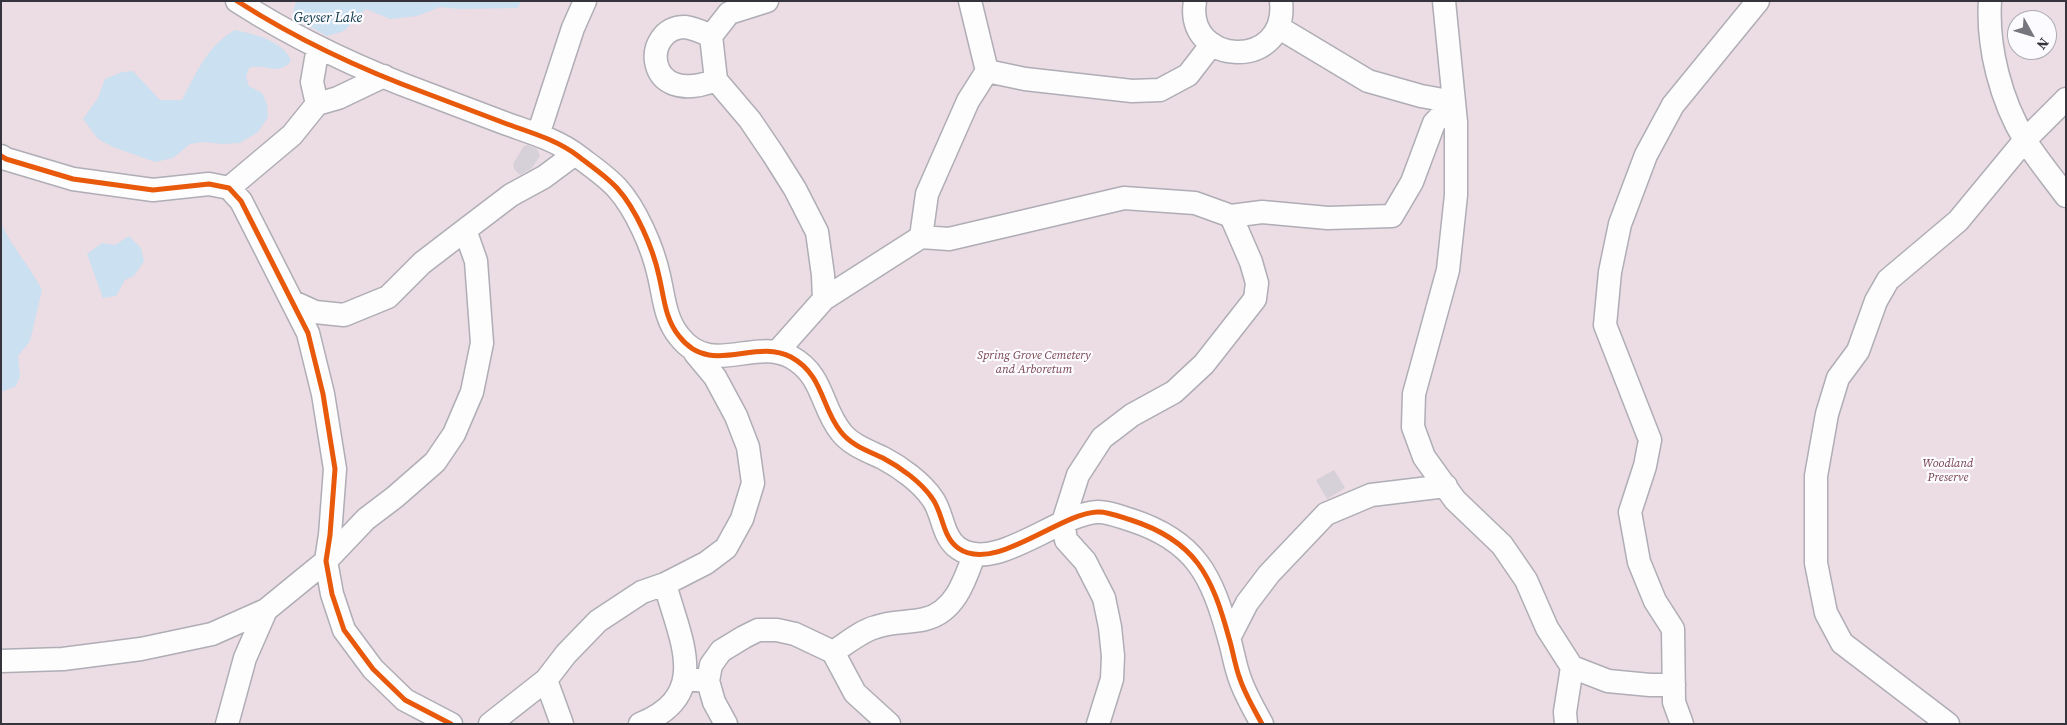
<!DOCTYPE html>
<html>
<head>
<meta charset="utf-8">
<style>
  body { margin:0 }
  #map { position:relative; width:2067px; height:725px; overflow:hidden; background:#f2effa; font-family:"Source Serif 4",serif }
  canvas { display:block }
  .frame { position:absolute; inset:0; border:2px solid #35333b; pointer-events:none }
  .north { position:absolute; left:2007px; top:10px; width:50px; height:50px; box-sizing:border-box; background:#fcfbff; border:1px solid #acabb1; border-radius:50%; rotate:129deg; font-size:14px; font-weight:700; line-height:20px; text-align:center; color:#35333b }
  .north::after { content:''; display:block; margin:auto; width:18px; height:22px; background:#77757e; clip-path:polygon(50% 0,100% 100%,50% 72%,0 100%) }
</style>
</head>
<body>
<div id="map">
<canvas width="2067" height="725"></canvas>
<div class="frame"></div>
<div class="north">N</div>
</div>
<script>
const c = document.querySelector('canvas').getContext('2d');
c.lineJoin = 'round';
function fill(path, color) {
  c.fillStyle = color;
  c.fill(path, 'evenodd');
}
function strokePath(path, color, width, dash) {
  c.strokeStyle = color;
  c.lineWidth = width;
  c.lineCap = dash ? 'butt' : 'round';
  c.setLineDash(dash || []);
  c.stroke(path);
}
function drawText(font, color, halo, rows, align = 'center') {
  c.font = font + ' "Source Serif 4",serif';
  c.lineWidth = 4.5;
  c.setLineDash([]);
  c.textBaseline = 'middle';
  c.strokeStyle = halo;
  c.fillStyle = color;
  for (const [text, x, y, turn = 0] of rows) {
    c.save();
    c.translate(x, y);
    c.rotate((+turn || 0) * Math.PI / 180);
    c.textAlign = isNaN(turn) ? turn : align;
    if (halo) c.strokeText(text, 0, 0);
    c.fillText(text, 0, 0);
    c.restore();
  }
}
const green = new Path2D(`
  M1,1h2065v723h-2065zM2017,20h30v30h-30z`);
const water = new Path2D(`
  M296,1h225l-3,7 -59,1 -19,-2 -23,9 -27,3 -24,-10 -22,22 -17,5 -35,-19z
  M235,30c19,4 49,11 56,31 -13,16 -25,2 -42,7l-3,9 3,9 13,7 5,11 1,13 -10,15 -18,11 -17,1 -20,-2 -13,2 -17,14 -18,4 -42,-15 -15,-8 -15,-20 15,-21 7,-19 17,-7 11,-1 27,29h22c15,-28 25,-54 53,-70z
  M1,223c11,25 29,43 41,67l-12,51 -12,15 2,20 -4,10 -15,6z
  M129,236l12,12 3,13 -10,15 -9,4 -9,16 -13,2 -16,-44 15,-11 13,2z`);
const building = new Path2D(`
  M528,145l9,4 3,7 -9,13 -11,6 -6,-6 -1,-5 11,-18z
  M1334,470l11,18 -18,11 -11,-19z`);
const minor = new Path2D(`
  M237,1c59,38 125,69 191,93 26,10 53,20 79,30 25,9 50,16 71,32 13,10 28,20 39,32 19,21 36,60 42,88 5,21 6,43 20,60 32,42 75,1 112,21 33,18 30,51 50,75 10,13 27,19 42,26 17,9 38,24 49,40 11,14 10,39 26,50 36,26 100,-34 139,-36 10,-1 24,5 34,8 65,21 81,56 98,118 4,13 6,28 11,41 5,15 14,30 22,45
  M767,1l-38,12 -18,23 5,44 34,40 23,34 22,35 22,43 6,43 1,24
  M1195,1c-11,66 94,70 86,0
  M1444,1l12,121v73l-8,75 -34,124 -1,33 11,30 31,43 47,45 24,35 21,48 25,39 36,14 42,4h24
  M1990,1c-3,46 11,100 35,139 12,19 27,37 41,56
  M1278,27l90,54 53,15 33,6
  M711,36c-9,-4 -17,-8 -26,-9 -44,0 -42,82 31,53
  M987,71l38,8 107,12 28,-1 28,-15 24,-31
  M317,104l-5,-22 6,-35
  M538,135l35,-107 12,-27
  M1,156l5,3 67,20 80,11 56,-6 20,4 12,13 67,132 15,61 12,75 -5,66 -4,26 6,33 12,36 29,39 32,31 46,24
  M229,188l63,-53 25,-31 21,-6 46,-22
  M921,237l6,-43 41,-93 19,-30 -17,-70
  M293,302l22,10 29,3 44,-18 34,-34 43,-33 46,-35 33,-18 31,-23
  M777,352l47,-53 97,-62 28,2 175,-41 71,5 36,13 31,-4 66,6 64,-2 20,-34 22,-59 20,-21
  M1229,638l18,-35 22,-29 57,-60 45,-19 75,-9
  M833,652c13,-8 28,-21 43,-25 16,-6 33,-4 49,-8 30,-7 40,-39 49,-64
  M1,661l62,-2 78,-10 71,-15 54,-24 60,-49 40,-42 29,-22 40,-35 19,-28 18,-42 10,-49 -6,-82 -11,-31
  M686,679l22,2 3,-16 10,-14 23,-14 14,-7h19l18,4 38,18 22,41 34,31
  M546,680l16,44
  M708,681l6,21 12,22
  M227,724l18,-66 21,-48
  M490,724l56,-44 20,-26 32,-33 44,-29 23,-8 41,-21 20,-15 16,-29 11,-36 -5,-36 -12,-31 -21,-39 -20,-24
  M640,724c72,-29 40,-84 25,-140
  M1098,724l14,-45 1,-23 -3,-29 -6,-29 -19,-37 -19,-21 -3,-18 15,-47 24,-37 30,-23 42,-23 30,-28 51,-65 2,-16 -6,-21 -20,-46
  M1566,724l-1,-12 7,-45
  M1682,724l-8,-22 -1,-73 -18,-28 -16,-39 -9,-50 15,-46 5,-26 -45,-115 5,-53 10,-48 26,-69 27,-50 85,-104
  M1948,724l-106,-81 -16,-30 -10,-50v-87l11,-62 11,-36 20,-27 18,-50 12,-21 70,-59 67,-81 41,-41`);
const cycleway = new Path2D(`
  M237,1c59,38 125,69 191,93 26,10 53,20 79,30 25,9 50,16 71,32 13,10 28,20 39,32 19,21 36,60 42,88 5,21 6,43 20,60 32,42 75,1 112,21 33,18 30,51 50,75 10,13 27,19 42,26 17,9 38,24 49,40 11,14 10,39 26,50 36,26 100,-34 139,-36 10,-1 24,5 34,8 65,21 81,56 98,118 4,13 6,28 11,41 5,15 14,30 22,45
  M1,156l5,3 67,20 80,11 56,-6 20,4 12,13 67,132 15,61 12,75 -5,66 -4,26 6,33 12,36 29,39 32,31 46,24`);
const parkNames = [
  ["Spring Grove Cemetery",1034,356],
  ["and Arboretum",1034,370],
  ["Woodland",1948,464],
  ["Preserve",1948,478]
];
const waterNames = [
  ["Geyser Lake",328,18]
];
fill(green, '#ecdce3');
fill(water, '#cbe0f0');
fill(building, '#d6d0d9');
strokePath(minor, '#afadb5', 25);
strokePath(minor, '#fdfdfe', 22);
strokePath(cycleway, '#e8590c', 5);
drawText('italic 12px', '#7a464f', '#fcfbff', parkNames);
drawText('italic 14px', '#083548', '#fcfbff', waterNames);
</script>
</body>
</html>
